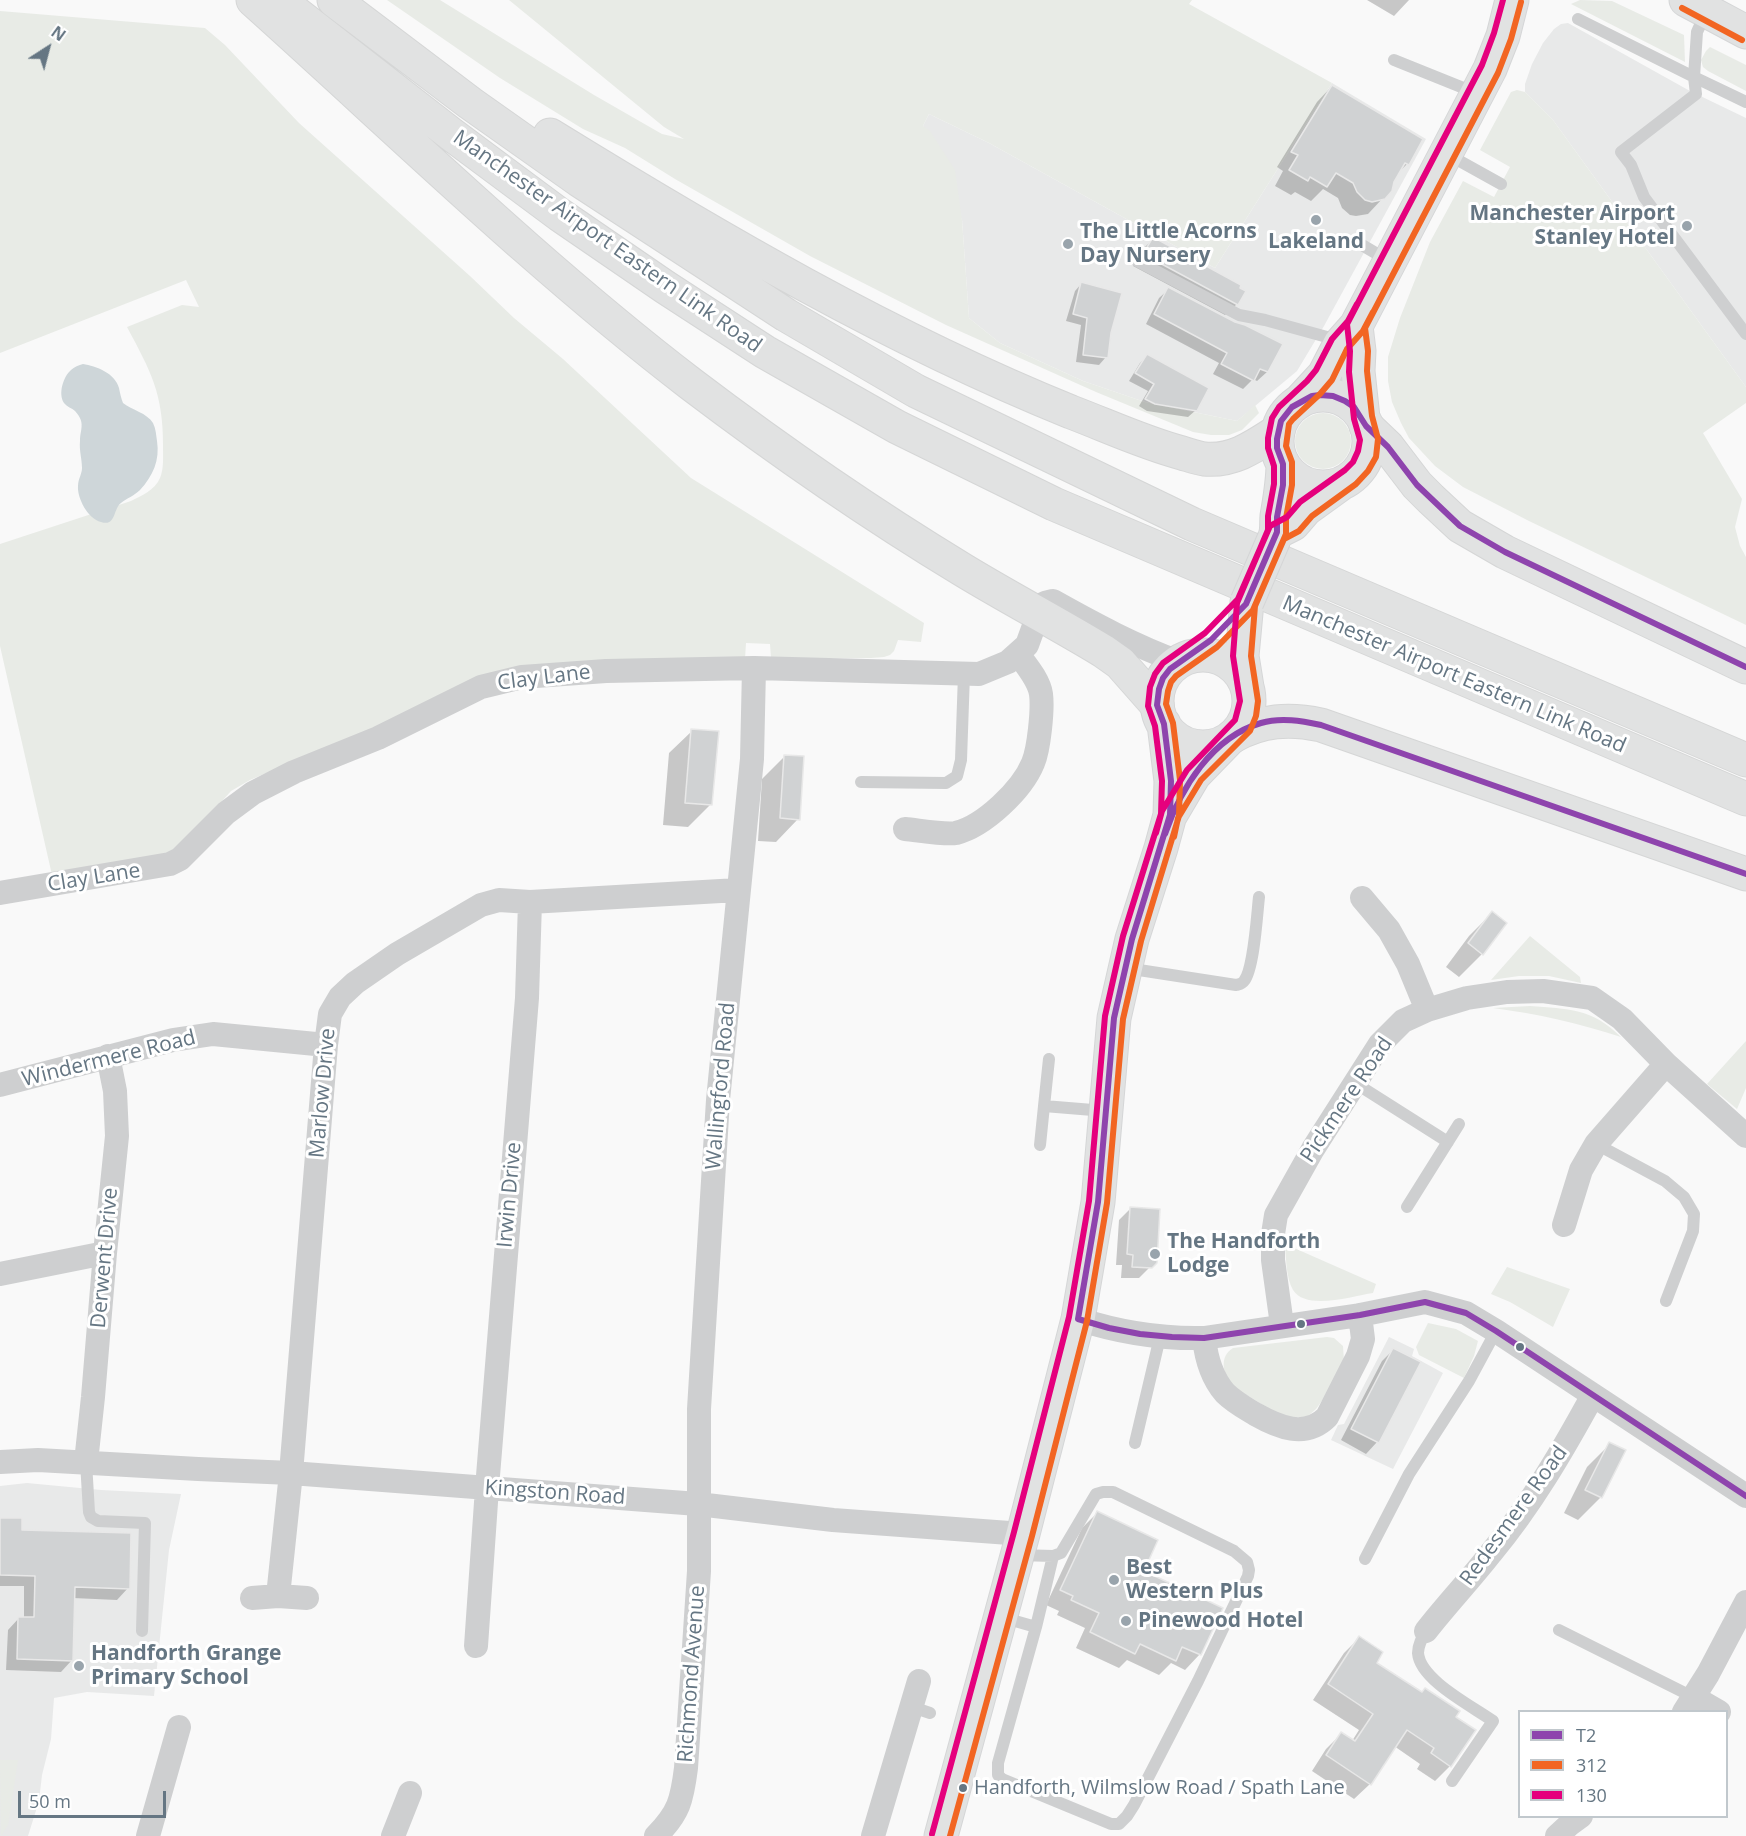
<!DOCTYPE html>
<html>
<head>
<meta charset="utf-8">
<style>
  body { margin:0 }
  #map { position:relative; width:1746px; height:1836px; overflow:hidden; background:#f9f9f9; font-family:"Open Sans",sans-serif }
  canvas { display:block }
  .legend { position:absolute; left:1518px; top:1710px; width:210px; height:108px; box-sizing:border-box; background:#fff; border:2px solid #c1c8cd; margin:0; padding:8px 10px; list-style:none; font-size:18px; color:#657683 }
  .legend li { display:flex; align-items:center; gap:12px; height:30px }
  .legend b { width:30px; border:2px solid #c1c8cd }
  .north { position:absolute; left:18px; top:18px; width:60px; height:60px; -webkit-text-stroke:4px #fff; paint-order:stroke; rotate:36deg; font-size:16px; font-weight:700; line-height:24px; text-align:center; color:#657683 }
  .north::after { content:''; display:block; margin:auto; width:21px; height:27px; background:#657683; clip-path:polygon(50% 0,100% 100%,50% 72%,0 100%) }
  .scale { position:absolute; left:18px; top:1791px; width:148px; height:27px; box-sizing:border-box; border:3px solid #657683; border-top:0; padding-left:8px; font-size:18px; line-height:21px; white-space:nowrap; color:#657683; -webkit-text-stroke:4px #fff; paint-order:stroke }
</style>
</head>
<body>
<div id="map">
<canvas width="1746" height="1836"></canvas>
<ul class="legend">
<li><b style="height:8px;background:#8e44ad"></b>T2</li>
<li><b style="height:8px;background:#f26522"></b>312</li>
<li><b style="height:8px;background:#e5007d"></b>130</li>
</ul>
<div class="north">N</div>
<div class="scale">50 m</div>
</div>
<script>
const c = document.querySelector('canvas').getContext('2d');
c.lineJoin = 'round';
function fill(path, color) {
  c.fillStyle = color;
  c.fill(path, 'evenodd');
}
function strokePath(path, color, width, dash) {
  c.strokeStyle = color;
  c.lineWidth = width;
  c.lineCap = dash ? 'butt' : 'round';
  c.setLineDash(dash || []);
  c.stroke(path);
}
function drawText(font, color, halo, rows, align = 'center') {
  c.font = font + ' "Open Sans",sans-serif';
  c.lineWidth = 6;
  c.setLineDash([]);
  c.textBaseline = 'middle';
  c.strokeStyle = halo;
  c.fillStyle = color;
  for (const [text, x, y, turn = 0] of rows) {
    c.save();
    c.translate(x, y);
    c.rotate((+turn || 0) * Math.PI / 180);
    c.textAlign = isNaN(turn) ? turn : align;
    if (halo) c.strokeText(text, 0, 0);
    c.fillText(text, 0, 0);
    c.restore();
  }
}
const built = new Path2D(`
  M1568,23l122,68 56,27v269l-193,-267 -28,-28v-8l7,-20 11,-21 11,-14 7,-5z
  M1332,83l94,56 -102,187 -27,45 -60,50 -92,-19 -62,-21 -83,-38 -31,-25 -7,-98 -39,-94 6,-12 60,29 226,125z
  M1389,1337l25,12 -2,7 31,17 -50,96 -62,-29 7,-15 6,-1z
  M27,1483l74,7 80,4 -12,56 -15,146 -67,-4 -33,6 -3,41 -9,36 -3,26 -11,35h-28v-350z`);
const green = new Path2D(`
  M387,0h53l154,95 68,39 22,5 -20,-12 -155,-127h683l-3,4 143,79 -117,185 -226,-125 -60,-29 -6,12 7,5 25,39 7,50 7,98 31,25 83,38 62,21 92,19 18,-16 4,8 -17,17 -13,5h-18l-18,-3 -97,-40 -150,-67 -136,-69 -135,-77 -50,-31 -42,-19 -83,-51z
  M1580,0l32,1 72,34 1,27 -114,-58z
  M0,11l205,17 20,17 74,78 171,153 44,42 49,41 128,119 233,145 -3,19 -23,-2 -4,11 -4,4 -6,2 -13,1h-100l-1,-14 -24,-1 -1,16 -165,5 -174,50 -156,66 -19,11 -55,62 -124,22 -52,-229v-102l131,-43c10,-5 24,-11 29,-23 4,-9 3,-22 3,-32 0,-53 -12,-74 -36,-119l55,-22 17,2 -13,-27 -186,73z
  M1710,47l36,18v26l-38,-20 -5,-4 -2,-7 5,-9z
  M1517,90l8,2 28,28 193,267v16l-43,30 39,66 -7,28 5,19 6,11v68l-217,-104 -66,-34 -28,-21 -26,-28 -8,-15 -9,-21 -4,-21v-24l12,-39 30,-76 33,-61 31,16 16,-30 -30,-17 31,-58z
  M1295 441a28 28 0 1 1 56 0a28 28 0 1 1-56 0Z
  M1530,936l50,41 1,6 -32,-7h-30l-28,4z
  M1530,1006c38,3 62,2 91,31 -43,-14 -83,-23 -128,-29z
  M1746,1041v47l-9,21 -30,-25z
  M1285,1244l91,40 -3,9c-20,3 -67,18 -80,-3 -7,-12 -7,-32 -8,-46z
  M1507,1267l63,22 -17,38 -43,-25 -19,-8z
  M1428,1323l28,6 22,12 -4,15 -10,22 -45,-23 -3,-8z
  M1327,1337l7,1 9,8 1,15 -20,37 -8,11 -9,8 -22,1 -57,-34c-4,-14 -9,-27 5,-36z
  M0,1760h18l-10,65 -7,11z`);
const water = new Path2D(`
  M83,364c13,2 32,9 36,24 1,5 2,10 4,15 9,7 24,10 30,20 3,6 3,12 4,18 3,19 -4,35 -17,49 -6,6 -13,8 -19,13 -8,6 -5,24 -20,19 -13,-3 -24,-24 -23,-36 0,-7 4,-12 4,-18 0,-9 -3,-18 -2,-27 0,-12 6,-18 -5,-30 -3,-3 -8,-4 -11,-8 -6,-9 -1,-26 7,-33 3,-3 8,-5 12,-6z`);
const shadow = new Path2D(`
  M1367,0h42l-15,16z
  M1332,86l75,78 -11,11 -13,23 -15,16 -12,2 -6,-1 -8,-7 -4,-10 -15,-9 -12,12 -16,-9 -4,3 -16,-9 8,-15 -6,-4 40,-65z
  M1153,239l84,65 -12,11 -92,-49 9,-16z
  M1082,283l28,50 -4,24 -7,8 -23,-3 5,-37 -15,-4 9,-30z
  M1169,289l66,35 46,21 -14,27 -10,9 -4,-2 -10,10 -30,-15 6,-11 -73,-39 13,-26z
  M1147,356l49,54 -8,7 -41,-6 -8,-5 9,-15 -19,-10 11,-18z
  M692,731l19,73 -23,23 -25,-2 6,-72z
  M785,756l13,63 -22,23 -18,-1 4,-62z
  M1492,913l-10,41 -23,23 -13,-10 23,-31z
  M1130,1209l25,53 -16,16h-18l1,-13h-6l3,-45z
  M1393,1350l26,13 -42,79 -11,12 -25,-14 41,-79z
  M1610,1444l-9,53 -23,23 -14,-7 23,-46z
  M1097,1513l103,141 -15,16 -14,-7 -12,12 -32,-15 -8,8 -43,-20 9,-20 -28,-13 2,-4 -13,-6 36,-77z
  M0,1523l20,8 108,57 -11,12 -44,-2 -1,62 -11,12 -55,-2 2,-40 11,-12h5v-32h-24z
  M1359,1638l16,25 79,54 -4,49 -15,15 -18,-12 3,-5 -26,-18 -24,38 -16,15 -42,-28 14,-22 15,-15 11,7 7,-11 -46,-30 31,-47z`);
const building = new Path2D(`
  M1332,85l91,54 -14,26 -4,-2 -11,19 -2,9 -7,8 -13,3 -7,-2 -8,-8 -4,-9 -17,-10 -9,14 -17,-10 -2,4 -19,-11 9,-15 -7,-3z
  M1153,237l88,48 -1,3 6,3 -8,14 -95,-51z
  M1081,282l41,11 -11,40 -3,25 -25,-3 4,-37 -14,-4z
  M1168,287l67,35 10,3 38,19 -15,28 -8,-3 -6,12 -33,-17 6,-11 -73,-39z
  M1147,354l62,34 -12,23 -42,-7 -10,-5 9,-15 -19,-11z
  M691,729l28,2 -7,74 -27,-2z
  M784,755l20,1 -4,64 -20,-2z
  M1492,911l15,12 -24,32 -15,-12z
  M1130,1207l30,2 -3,54 -5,5 -20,-1 1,-12 -6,-1z
  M1393,1348l28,14 -42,81 -28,-14z
  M1609,1442l17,8 -24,48 -17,-8z
  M1097,1511l61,29 -14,31 79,37 -22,47 -19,-8 -6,14 -36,-17 -5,10 -45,-22 9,-19 -28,-13 2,-4 -13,-6z
  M0,1518h22v12l109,3 -1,56 -55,-2 -2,74 -56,-2 1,-42h16l1,-41 -35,-1z
  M1359,1636l24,16 -6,11 45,29 3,-4 35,23 -4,6 20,13 -25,37 -20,-14 3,-5 -27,-18 -36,55 -45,-30 15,-23 14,9 18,-27 -45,-30z`);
const service = new Path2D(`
  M1706,12l-9,20 -3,45 2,17 -75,58 10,13 13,32 102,137
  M1578,19l116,58 52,25
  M1394,60l82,33
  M1447,154l54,30
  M1362,245l27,16
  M1137,261l102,54 26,5 62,17 12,7
  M861,782l85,1 11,-7 4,-16 3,-86
  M1126,968l110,17c4,-1 6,-1 8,-4 10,-12 13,-67 15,-84
  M1049,1059l-5,47 61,5
  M1355,1083l93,59
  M1596,1144l69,37 19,16 10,17 -1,17 -27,70
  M1040,1145l4,-39
  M1407,1207l52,-83
  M1135,1443l25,-106
  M86,1462l3,50 2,5 7,4 47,2 -3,108
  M1365,1559l44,-85 60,-93 27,-50
  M1001,1617l35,10 -38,136v12l4,4 109,45h8l8,-8 7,-11 64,-124 50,-105 1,-6 -2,-8 -13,-11 -121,-59h-10l-7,2 -35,59 -8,3 -35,-1
  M1036,1627l17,-71
  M1559,1630l134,67
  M1426,1631c-4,7 -8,14 -8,22 2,27 54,53 75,68l-41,60
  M912,1707l18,6`);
const minor = new Path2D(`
  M905,829c12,1 40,6 51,4 28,-7 66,-43 77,-70 6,-14 10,-54 8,-69 -2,-14 -15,-29 -23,-40
  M0,893l170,-29 10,-5 46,-46 27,-20 41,-21 84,-34 103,-51 41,-10 84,-6 148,-3 225,6 29,-12 19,-17 12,-33 6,-9 8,-2c41,23 82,45 126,61
  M1362,898l27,32 19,34 19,46
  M0,1085l173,-45 40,-6 113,11
  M1564,1225l17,-55 15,-26 70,-80
  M0,1274l105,-21
  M1078,1319c40,13 84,20 126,19l156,-23 65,-13 41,11 30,18 250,165
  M1282,1325l-9,-65v-26l3,-19 37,-66 67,-105 23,-23 24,-11 40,-12 40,-6 36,-1 49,7 30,21 44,45 80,72
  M1204,1338c2,19 8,40 21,55 9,9 20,15 30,21 23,13 50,25 72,3l31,-61 5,-17 -3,-24
  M0,1462l38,-2 160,9 93,4 407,31 135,16 190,14
  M86,1462l7,-65 12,-144 12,-117 -2,-45 -7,-35
  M278,1596l13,-123 35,-428 4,-31 10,-17 15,-14 42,-29 84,-49 18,-5 31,2 208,-12
  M252,1598l26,-2 29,2
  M1426,1631c21,-27 44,-51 65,-78 40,-48 72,-103 102,-158
  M476,1646l11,-158 40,-490 3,-96
  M1693,1697l26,15
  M1684,1712l24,-38 38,-72
  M148,1836l31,-109
  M393,1836l17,-43
  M656,1836c23,-23 26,-36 30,-68l13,-197v-162l19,-309 34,-341 2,-91
  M873,1836l46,-155
  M1557,1836l13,-12 11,-8`);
const secondary = new Path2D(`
  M1686,0l60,32
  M1356,326l3,25 -1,20 5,47
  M1277 441a46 46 0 1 1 92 0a46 46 0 1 1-92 0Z
  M1299,402l25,-27 16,-31 16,-18 134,-257 13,-33 9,-36
  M1277,532l16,-8 13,-15 36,-26
  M1274,539c4,-8 2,-15 3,-23 3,-18 6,-34 6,-52
  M1247,602l-5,54 5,31
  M1157 701a46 46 0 1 1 92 0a46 46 0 1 1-92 0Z
  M1171,814l23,-39 34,-35
  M941,1836l82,-302 55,-215 20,-117 16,-184 18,-79 29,-91 9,-33 1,-34 -7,-57`);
const trunk = new Path2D(`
  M253,0c144,129 284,266 438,384 87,66 178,129 272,186 46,28 94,53 140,81l17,12 37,42
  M279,0l172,134 109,81 105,72 100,65 132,75 157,77 692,295
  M334,0l136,103 109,77 207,135 130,76 276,133 554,236
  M550,135c167,103 338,203 521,277 37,14 73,31 111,41 7,2 15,5 22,6 29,3 51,-13 74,-28
  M1366,426l22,21 29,38 14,14 29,27 45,26 241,115
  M1233,736c29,-16 56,-18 88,-11l425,149`);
const secondaryBridge = new Path2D(`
  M1247,602l27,-63`);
const bus1 = new Path2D(`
  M1165,834c16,-46 47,-97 96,-111 20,-6 41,-2 60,2l425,149
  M1078,1319l20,-117 16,-184 18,-79 38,-124 1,-34 -7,-57 -7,-19 2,-16 4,-11 7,-9 41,-29 35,-36 31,-72v-15l6,-32v-21l-6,-16v-9l4,-18 11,-14 20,-11 8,-1 13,1 12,5 9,6 12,19 22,21 29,38 43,41 45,26 241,115
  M1078,1319l31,9 31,6 32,3 32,1 156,-23 65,-13 41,11 30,18 250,165`);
const bus2 = new Path2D(`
  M1682,8l60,32
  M1174,837l4,-19 23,-38 49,-49 6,-15 2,-15 -7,-45 4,-50 31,-72v-16l6,-33v-23l-6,-16 3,-22 4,-5 27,-25 12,-14 15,-31 16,-18 10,-19
  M950,1836l82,-300 55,-215 20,-118 16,-184 18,-78 38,-125 1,-36 -7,-57 -7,-19 2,-13 3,-9 5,-6 41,-29 36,-37 31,-71 15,-8 13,-15 44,-32 12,-13 8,-14 2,-18 -6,-23 -5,-45 1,-20 -3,-23 133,-255 13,-34 10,-37`);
const bus3 = new Path2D(`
  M1156,833l6,-22 25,-41 48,-50 5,-19 -7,-45 4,-53 31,-73v-14l6,-32v-18l-6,-18v-10l4,-20 7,-11 28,-26 9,-11 16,-31 16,-18 9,-17
  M932,1834l82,-302 55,-215 20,-116 16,-185 18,-80 38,-122 1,-33 -7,-55 -7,-20 2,-19 5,-13 8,-11 42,-30 33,-34 32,-73 17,-9 13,-15 45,-32 8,-8 5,-11 2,-11 -6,-21 -5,-47 1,-21 -3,-27 135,-259 12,-32 9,-33`);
const markers = [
  [1316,220,6,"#99a4ac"],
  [1687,226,6,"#99a4ac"],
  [1068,244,6,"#99a4ac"],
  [1155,1254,6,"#99a4ac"],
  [1301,1324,5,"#657683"],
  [1520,1347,5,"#657683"],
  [1114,1580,6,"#99a4ac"],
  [1126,1621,6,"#99a4ac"],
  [79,1666,6,"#99a4ac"],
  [963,1788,5,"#657683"]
];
const busNames = [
  ["Handforth, Wilmslow Road / Spath Lane",974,1788]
];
const poiNames = [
  ["Manchester Airport",1675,214,"right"],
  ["Stanley Hotel",1675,238,"right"],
  ["The Little Acorns",1080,232],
  ["Day Nursery",1080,256],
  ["Lakeland",1316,242,"center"],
  ["The Handforth",1167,1242],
  ["Lodge",1167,1266],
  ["Best",1126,1568],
  ["Western Plus",1126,1592],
  ["Pinewood Hotel",1138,1621],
  ["Handforth Grange",91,1654],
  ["Primary School",91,1678]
];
const streetNames = [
  ["Manchester Airport Eastern Link Road",607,242,35],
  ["Manchester Airport Eastern Link Road",1454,675,23],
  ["Clay Lane",544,678,-7],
  ["Clay Lane",94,878,-9],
  ["Windermere Road",109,1059,-14],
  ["Wallingford Road",721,1086,-85],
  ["Marlow Drive",323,1093,-85],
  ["Pickmere Road",1347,1100,-56],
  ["Irwin Drive",510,1195,-85],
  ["Derwent Drive",105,1258,-85],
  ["Kingston Road",555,1493,4],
  ["Redesmere Road",1514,1516,-54],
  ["Richmond Avenue",692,1674,-86]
];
fill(built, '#e8e9e9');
fill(green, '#e8ebe6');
fill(water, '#ced6d9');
fill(shadow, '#0003');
fill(building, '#d0d2d3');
strokePath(building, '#e8e8e8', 1.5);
strokePath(secondary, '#d5d6d7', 35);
strokePath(trunk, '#d5d6d6', 35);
strokePath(service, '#cecfd0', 12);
strokePath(minor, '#cecfd0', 24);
strokePath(secondary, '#e1e2e2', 33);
strokePath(trunk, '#e1e2e2', 33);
strokePath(secondaryBridge, '#d5d6d7', 35, []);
strokePath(secondaryBridge, '#e1e2e2', 33);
strokePath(bus1, '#8e44ad', 6);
strokePath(bus2, '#f26522', 6);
strokePath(bus3, '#e5007d', 6);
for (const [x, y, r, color] of markers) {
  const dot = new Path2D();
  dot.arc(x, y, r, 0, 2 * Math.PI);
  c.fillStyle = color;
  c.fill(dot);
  strokePath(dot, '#fff', 2);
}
drawText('20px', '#657683', '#fff', busNames, 'left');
drawText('bold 21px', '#657683', '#fff', poiNames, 'left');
drawText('21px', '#657683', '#fff', streetNames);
</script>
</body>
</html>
